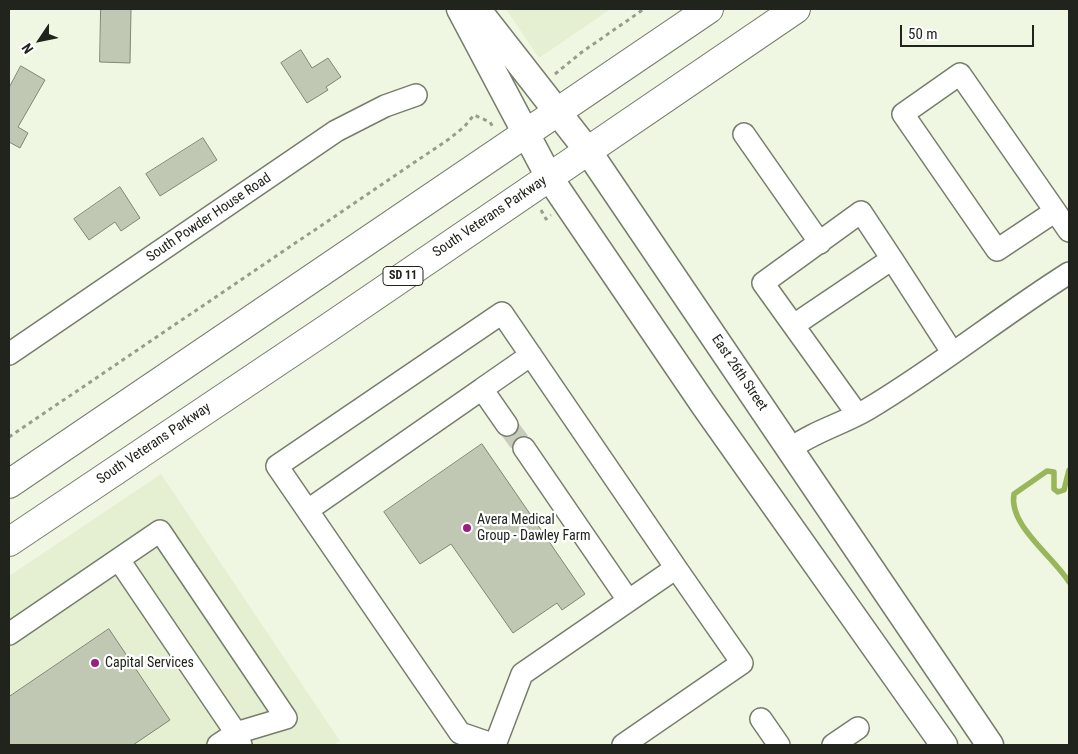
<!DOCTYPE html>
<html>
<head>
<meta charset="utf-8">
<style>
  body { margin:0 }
  #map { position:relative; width:1078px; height:754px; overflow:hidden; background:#eff7e2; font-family:"Roboto Condensed",sans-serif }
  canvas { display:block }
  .frame { position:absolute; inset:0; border:10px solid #21241c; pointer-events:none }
  .north { position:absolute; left:15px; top:15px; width:50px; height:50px; -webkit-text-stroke:4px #fff; paint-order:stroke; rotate:236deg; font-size:14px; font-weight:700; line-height:20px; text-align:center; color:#21241c }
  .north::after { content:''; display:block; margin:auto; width:18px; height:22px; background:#21241c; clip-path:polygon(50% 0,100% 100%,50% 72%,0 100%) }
  .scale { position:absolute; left:900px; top:25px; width:134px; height:22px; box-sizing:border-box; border:2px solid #21241c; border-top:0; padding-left:6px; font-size:15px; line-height:18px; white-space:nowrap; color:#21241c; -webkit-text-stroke:4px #fff; paint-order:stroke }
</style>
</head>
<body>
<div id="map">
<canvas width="1078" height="754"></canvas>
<div class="frame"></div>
<div class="north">N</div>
<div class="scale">50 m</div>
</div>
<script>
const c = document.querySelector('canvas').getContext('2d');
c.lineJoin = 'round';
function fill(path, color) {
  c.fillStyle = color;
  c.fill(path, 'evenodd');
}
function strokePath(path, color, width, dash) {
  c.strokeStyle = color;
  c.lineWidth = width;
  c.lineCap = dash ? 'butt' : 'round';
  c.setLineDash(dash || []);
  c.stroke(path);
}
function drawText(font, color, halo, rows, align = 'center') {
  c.font = font + ' "Roboto Condensed",sans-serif';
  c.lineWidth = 4.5;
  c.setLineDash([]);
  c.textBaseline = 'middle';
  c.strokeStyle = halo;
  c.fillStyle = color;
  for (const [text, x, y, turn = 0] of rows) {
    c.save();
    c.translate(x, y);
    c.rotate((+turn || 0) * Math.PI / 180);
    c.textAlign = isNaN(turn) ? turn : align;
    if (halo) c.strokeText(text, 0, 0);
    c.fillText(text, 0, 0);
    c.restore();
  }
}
const built = new Path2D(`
  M506,9h105l-72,49z
  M161,474l179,267 -6,4h-325v-169z`);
const stream = new Path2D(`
  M1069,470l-5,20 -6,2 -4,-3v-17l-7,-1 -33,23c-6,31 39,62 55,88`);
const building = new Path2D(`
  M101,9h30l-1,54 -30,-1z
  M301,50l11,18 16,-10 13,19 -15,10 2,3 -21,13 -26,-40z
  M21,66l24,14 -27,47 10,6 -8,15 -11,-6v-54z
  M203,138l14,22 -57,36 -14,-22z
  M120,187l20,31 -19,13 -6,-9 -26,18 -15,-21z
  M482,444l103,150 -23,16 -5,-7 -44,30 -62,-89 -31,20 -36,-52z
  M109,629l61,91 -37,25h-124v-48z`);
const minorTunnel = new Path2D(`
  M507,425l17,23`);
const path = new Path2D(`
  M555,74l27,-22 62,-43
  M541,210l5,9 5,-4
  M9,437l440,-298 15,-12 10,-12 16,7 4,7`);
const minor = new Path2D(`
  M744,134l76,109
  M1054,212l-57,38 -94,-136 57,-40 109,157
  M892,259l60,93
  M794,325l98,-66 -31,-47 -98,71 94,131
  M9,354l327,-223 49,-25 31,-11
  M507,425l-25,-36 49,-34
  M524,448l104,152
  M790,449c24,-18 53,-25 78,-40 69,-41 133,-93 201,-136
  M308,510l174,-121
  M9,634l151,-103 126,187 -50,15 -117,-173
  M761,719l18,26
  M218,745l18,-12 5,12
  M623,745l119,-82 -66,-95 -154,106 -27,71 -35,-12 -183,-267 225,-153 174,255
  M833,745l25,-17`);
const major = new Path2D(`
  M460,9l89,168 155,228 240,340
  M477,9l111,142 402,594`);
const highway = new Path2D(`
  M9,484l700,-475
  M9,542l319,-214 468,-319`);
const markers = [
  [467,528,5,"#97217d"],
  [95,663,5,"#97217d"]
];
const shields = [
  [403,276,40]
];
const shieldNames = [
  ["SD 11",403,276]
];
const streetNames = [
  ["South Veterans Parkway",490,217,-34],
  ["South Powder House Road",209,218,-34],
  ["East 26th Street",739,373,56],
  ["South Veterans Parkway",154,444,-34]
];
const poiNames = [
  ["Avera Medical",477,520],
  ["Group - Dawley Farm",477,536],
  ["Capital Services",105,663]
];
fill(built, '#e5f0d3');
strokePath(stream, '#99b65b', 5.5);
fill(building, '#c0c8b3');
strokePath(building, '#7f8673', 1);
strokePath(minorTunnel, '#c6cdba', 21, [21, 11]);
strokePath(minor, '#767e6b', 24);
strokePath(major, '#767e6b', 29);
strokePath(highway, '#767e6b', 30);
strokePath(path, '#979d8d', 3, [4, 4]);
strokePath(minor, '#fff', 21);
strokePath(major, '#fff', 26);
strokePath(highway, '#fff', 28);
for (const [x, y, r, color] of markers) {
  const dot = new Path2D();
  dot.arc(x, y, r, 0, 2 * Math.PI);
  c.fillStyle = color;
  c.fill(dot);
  strokePath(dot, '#fff', 2);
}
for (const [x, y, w] of shields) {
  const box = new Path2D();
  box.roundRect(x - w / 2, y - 9.5, w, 19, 4);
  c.fillStyle = '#fff';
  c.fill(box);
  strokePath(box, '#21241c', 1);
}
drawText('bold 12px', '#21241c', null, shieldNames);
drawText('14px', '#21241c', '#fff', streetNames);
drawText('14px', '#21241c', '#fff', poiNames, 'left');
</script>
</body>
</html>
